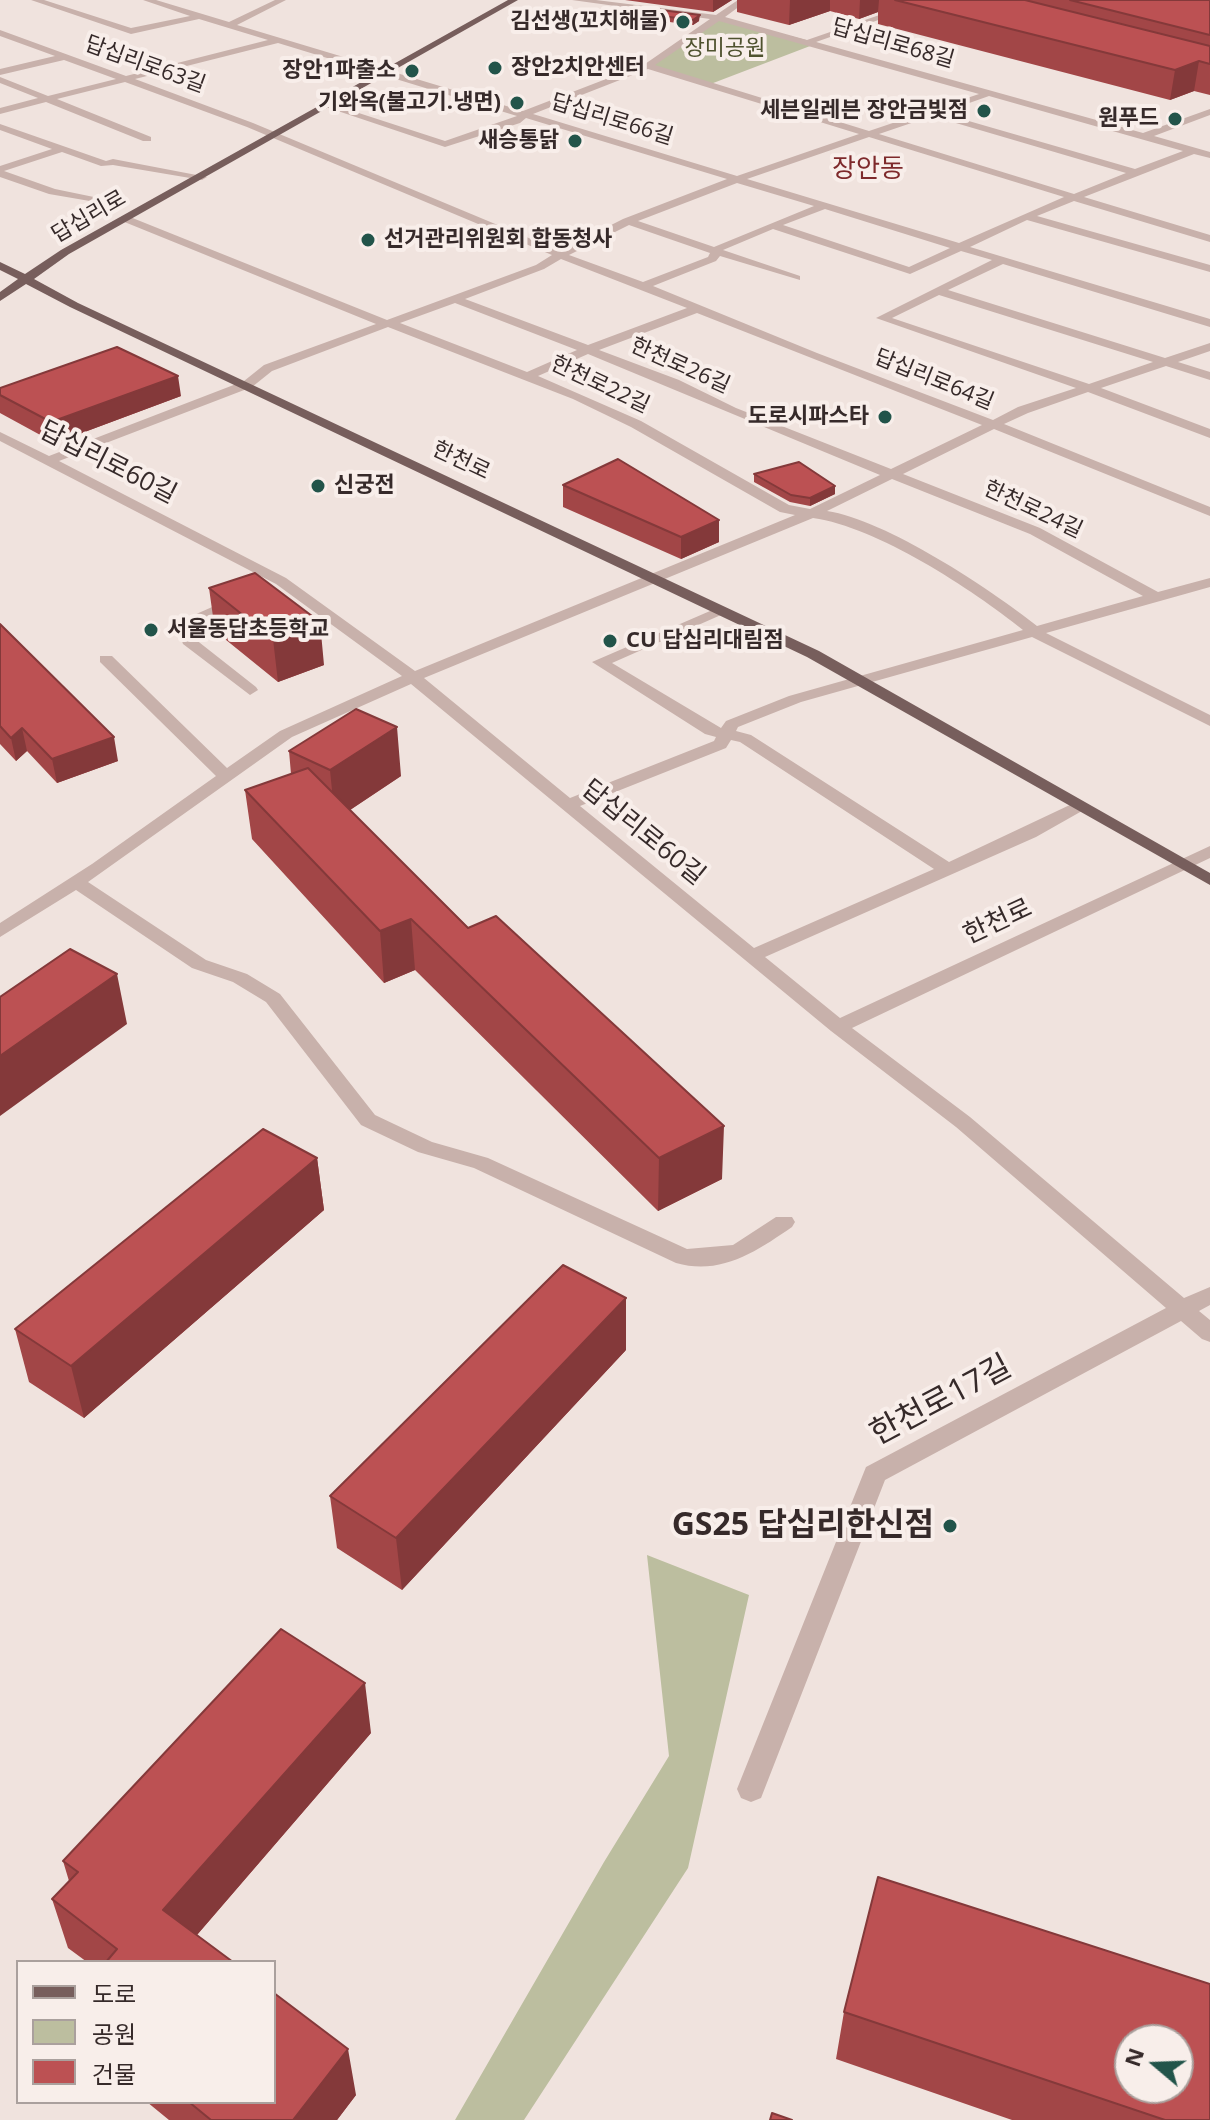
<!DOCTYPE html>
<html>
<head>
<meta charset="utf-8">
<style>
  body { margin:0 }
  #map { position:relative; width:1210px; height:2120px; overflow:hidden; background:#f0e3de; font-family:"Open Sans","Noto Sans KR",sans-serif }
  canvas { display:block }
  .legend { position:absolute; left:16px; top:1960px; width:260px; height:144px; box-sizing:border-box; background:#f8eeea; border:2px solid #aaa09d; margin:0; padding:10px 14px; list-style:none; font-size:24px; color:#362a2a }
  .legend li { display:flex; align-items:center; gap:16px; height:40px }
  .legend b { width:40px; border:2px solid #aaa09d }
  .north { position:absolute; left:1114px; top:2024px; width:80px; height:80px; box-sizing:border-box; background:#f8eeea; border:2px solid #aaa09d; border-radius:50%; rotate:289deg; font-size:22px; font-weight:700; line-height:32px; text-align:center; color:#362a2a }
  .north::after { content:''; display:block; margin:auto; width:28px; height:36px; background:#22544a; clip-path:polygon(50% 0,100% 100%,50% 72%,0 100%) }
</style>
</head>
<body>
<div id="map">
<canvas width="1210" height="2120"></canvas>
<ul class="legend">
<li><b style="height:10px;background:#775e5c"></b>도로</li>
<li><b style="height:22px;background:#bcbe9f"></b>공원</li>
<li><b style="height:22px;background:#bc5153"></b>건물</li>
</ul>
<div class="north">N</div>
</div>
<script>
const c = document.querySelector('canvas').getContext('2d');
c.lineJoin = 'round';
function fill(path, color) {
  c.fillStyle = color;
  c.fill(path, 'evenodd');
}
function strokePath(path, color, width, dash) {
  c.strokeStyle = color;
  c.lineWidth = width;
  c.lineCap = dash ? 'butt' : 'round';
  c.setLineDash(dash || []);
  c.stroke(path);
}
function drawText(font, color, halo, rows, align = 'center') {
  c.font = font + ' "Open Sans","Noto Sans KR",sans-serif';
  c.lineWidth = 8;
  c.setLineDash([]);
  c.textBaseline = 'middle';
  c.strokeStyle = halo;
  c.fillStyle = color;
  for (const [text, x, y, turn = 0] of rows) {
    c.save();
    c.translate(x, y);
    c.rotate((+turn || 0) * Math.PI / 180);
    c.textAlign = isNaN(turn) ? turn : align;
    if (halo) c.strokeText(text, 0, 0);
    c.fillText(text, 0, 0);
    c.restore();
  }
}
const green = new Path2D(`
  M719,18l99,25 -110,42 -60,-19z
  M647,1555l102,40 -61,273 -164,252h-69l149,-258 65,-106z`);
const minor = new Path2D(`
  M31,0h13l87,28 59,-12 -47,-16h13l73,22 46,-22h11l-49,25 286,86 122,-47 65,-45 -138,-19h24l120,15 22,-15h10l-23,17 82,23 116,-40h12l-119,42 327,91 67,-24v6l-56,21 56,16v6l-16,-4 -110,43 126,38v7l-136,-41 -37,15 173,49v7l-183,-52 -57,27 240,72v8l-207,-63 -55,26 217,68 45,-15v8l-32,11 32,10v8l-44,-14 -65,22 109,41v9l-122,-46 -60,21 -24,11 206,83v9l-216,-87 -91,45 137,54 118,64 52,-14v9l-164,46 164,82v11l-178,-89 -231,65 -63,25 -2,4 15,4 198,127 125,-59 6,-1 9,5 -53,30 -271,120 75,61 370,-172v12l-358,170 118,89 214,181 26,-11v18l-11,6 11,9v22l-8,-3 -21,-18 -296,159 -124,318 -10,4 -10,-4 -4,-9 129,-322 300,-159 -210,-181 -125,-96 -420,-347 -119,53 -204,145 118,78 41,14 33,20 95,121 57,27 56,16 199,91 46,-4 43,-28h16l3,5 -3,5c-35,24 -71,49 -116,36l-202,-95 -56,-16 -57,-27 -95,-123 -33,-20 -41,-14 -116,-78 -76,47v-14l92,-59 124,-88 -116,-114v-6h12l115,112 53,-37 122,-55 -126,-92 -276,-143v-9l49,24 195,-75 20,-16 112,-41 -254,-103v-4h8l257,103 149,-55 16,-10 -305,-128 -122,-45 -68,17 94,38v4h-8l-97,-39 -46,12v-6l38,-10 -38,-15v-6l48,19 68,-17 -52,-19 -64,15v-6l55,-13 -55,-20v-6l126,46 142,-36 -69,-21 -68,15zM719,21l260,73 -110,37 -214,-66zM278,43l239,73 -72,25 -114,-37 -8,2 122,41 75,-24 6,-5 201,61 -104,40 -63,32 -307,-128 -118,-44zM648,69l211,65 -122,42 -204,-62zM989,96l194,55 -48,18 -194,-56zM932,116l194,57 -52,21 -195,-60zM869,137l195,60 -105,46 -212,-64zM737,183l77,23 -100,41 -76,-26zM825,209l125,39 -41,19 -126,-42zM629,225l81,28 -2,4 -65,25 -74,-27zM773,229l137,45 51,-23 31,9 -116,58 200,70 -58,19 -25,13 -176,-67 -164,-67 63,-25 4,-5 80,24v-4l-77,-26zM561,259l126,49 -99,37 -123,-46 79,-30zM939,295l214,67 -64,22 -197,-66zM455,303l122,47 -50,22 -127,-49zM697,313l285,112 -91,44 -155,-61 -57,-28 -80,-30zM388,327l185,72 58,28 149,85 15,3 -380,156 -129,-93 -227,-117 193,-74 20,-16zM588,354l292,121 -70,34 -21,-4 -148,-84 -103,-45zM892,479l138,55 113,62 -106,30c-48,-38 -151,-106 -210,-115zM813,518c64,9 159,71 210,112l-234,66 -63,25 -5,7 -109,-65 118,-52 -3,-3h-10l-125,54 113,72 11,3 -2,4 -144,57 -146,-120zM731,740l9,2 194,127 -180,79 -174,-142 146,-58z
  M0,124l106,37 7,-2 94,18 -5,3 -89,-15 -12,1 -39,-14 -58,19 51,18 63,13 -5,3 -64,-11 -49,-17v-11l52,-17 -52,-19z
  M237,596l7,4 -2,3 -49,25 2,11 61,48 2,3 -8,5 -67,-51 -6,-17 8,-8z`);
const major = new Path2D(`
  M508,0h10l-449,254 -35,25 44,24 741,348 391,222v12l-403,-228 -737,-350 -44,-23 -26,17v-9l18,-13 -18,-9v-8l25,12 36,-24z`);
const wall = new Path2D(`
  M625,0h107l-19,12z
  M737,0h473v95l-16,-4 -24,9 -292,-76v-12l-19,7 -29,-8 -41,14 -52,-13z
  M638,13l61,8 -6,4 -55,-7z
  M0,388l181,8 -126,47 -55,-30z
  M754,474l81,12v8l-25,12 -20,-4 -36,-20z
  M563,485l156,35v22l-38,17 -118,-52z
  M209,588l115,77 -46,17 -63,-51z
  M0,624l118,137 -61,22 -30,-32 -11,10 -16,-17z
  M289,751l112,25 -51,34 372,369 -64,32 -243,-241 -31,13 -132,-144 -7,-49 46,-16z
  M317,1158l7,52 -240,208 -55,-36 -14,-53z
  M626,1350l-224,240 -65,-42 -7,-52z
  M371,1733l-174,202 36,27h-146l-19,-14 -16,-49 17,-18 -6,-20z
  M844,2012l366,108h-198l-176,-61z
  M356,2095l-19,25h-168l-22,-18h127z`);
const shadedWall = new Path2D(`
  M713,0h19l-19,12z
  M790,0h40v11l-41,14z
  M860,0h19l-1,12 -19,7z
  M700,15l-1,6 -6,4v-5z
  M1199,61l-5,30 -24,9 5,-30z
  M178,376l3,20 -126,47 -4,-21z
  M835,486v8l-25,12v-8z
  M719,520v22l-38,17v-22z
  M320,622l4,43 -46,17 -5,-43z
  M397,727l4,49 -66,44 -5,-50z
  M22,728l5,23 -11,10 -5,-23z
  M114,737l4,24 -61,22 -5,-24z
  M411,919l4,51 -31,13 -4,-52z
  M117,974l10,50 -127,92v-60z
  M724,1126l-2,53 -64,32 1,-53z
  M317,1158l7,52 -240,208 -13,-52z
  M626,1298v52l-224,240 -6,-52z
  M365,1683l6,50 -194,225 -14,-48z
  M348,2049l8,46 -19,25h-44z`);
const building = new Path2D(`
  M895,0h130l185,46v18l-11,-3 -24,9z
  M1070,0h140v35z
  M646,8l54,7 -7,5 -55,-7z
  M117,347l61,29 -127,46 -51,-27v-7z
  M618,459l101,61 -38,17 -118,-52z
  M799,462l36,24 -25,12 -19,-3 -37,-21z
  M255,573l65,49 -47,17 -64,-51z
  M0,624l114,113 -62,22 -30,-31 -11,10 -11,-12z
  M356,709l41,18 -67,43 -41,-19z
  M308,768l160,160 28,-12 228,210 -65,32 -248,-239 -31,12 -135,-141z
  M70,949l47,25 -117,82v-59z
  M263,1129l54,29 -246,208 -56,-37z
  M563,1265l63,33 -230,240 -66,-42z
  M281,1629l84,54 -202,227 70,52h-127l11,-13 -65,-50 26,-27 -15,-11z
  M878,1877l332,107v136h-45l-321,-108zM1130,2040h48v48h-48z
  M274,1993l74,56 -55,71h-82l-22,-18h85z
  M772,2113l20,7h-22z`);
const markers = [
  [683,22,8,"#22544a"],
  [495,68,8,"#22544a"],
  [412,71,8,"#22544a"],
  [517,103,8,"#22544a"],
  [984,111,8,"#22544a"],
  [1175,119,8,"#22544a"],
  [575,141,8,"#22544a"],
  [368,240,8,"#22544a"],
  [885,417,8,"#22544a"],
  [318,486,8,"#22544a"],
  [151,630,8,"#22544a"],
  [610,641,8,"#22544a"],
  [950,1526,8,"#22544a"]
];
const farPoinames = [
  ["김선생(꼬치해물)",667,22],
  ["장안2치안센터",511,68,"left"],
  ["장안1파출소",396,71],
  ["기와옥(불고기.냉면)",501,103],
  ["세븐일레븐 장안금빛점",968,111],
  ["원푸드",1159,119],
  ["새승통닭",559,141],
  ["선거관리위원회 합동청사",384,240,"left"],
  ["도로시파스타",869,417],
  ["신궁전",334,486,"left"],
  ["서울동답초등학교",167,630,"left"],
  ["CU 답십리대림점",626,641,"left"]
];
const farStreetnames = [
  ["답십리로68길",893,44,16],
  ["답십리로63길",145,65,20],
  ["답십리로66길",612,120,17],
  ["답십리로",89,217,-30],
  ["한천로26길",680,366,24],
  ["답십리로64길",934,380,22],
  ["한천로22길",600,385,25],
  ["한천로",461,461,25],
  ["한천로24길",1033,510,25]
];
const farParknames = [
  ["장미공원",725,49]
];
const farQuarternames = [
  ["장안동",868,170]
];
const streetNames = [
  ["답십리로60길",108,463,27],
  ["답십리로60길",643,833,39],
  ["한천로",998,922,-25]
];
const nearStreetnames = [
  ["한천로17길",941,1401,-28]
];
const nearPoinames = [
  ["GS25 답십리한신점",934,1526]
];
fill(green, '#bcbe9f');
fill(minor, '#c8b1ab');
fill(major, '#775e5c');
fill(wall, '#a24647');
fill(shadedWall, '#84393a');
fill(building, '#bc5153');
strokePath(building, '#84393a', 2);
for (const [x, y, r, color] of markers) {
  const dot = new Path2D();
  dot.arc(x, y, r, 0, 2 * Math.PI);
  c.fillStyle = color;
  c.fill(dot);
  strokePath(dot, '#f8eeea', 3);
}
drawText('bold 22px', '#362a2a', '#f8eeea', farPoinames, 'right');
drawText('22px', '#362a2a', '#f8eeea', farStreetnames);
drawText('22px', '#4f522f', '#f8eeea', farParknames);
drawText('26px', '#7e292b', '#f8eeea', farQuarternames);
drawText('26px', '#362a2a', '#f8eeea', streetNames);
drawText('32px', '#362a2a', '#f8eeea', nearStreetnames);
drawText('bold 32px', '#362a2a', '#f8eeea', nearPoinames, 'right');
</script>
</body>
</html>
